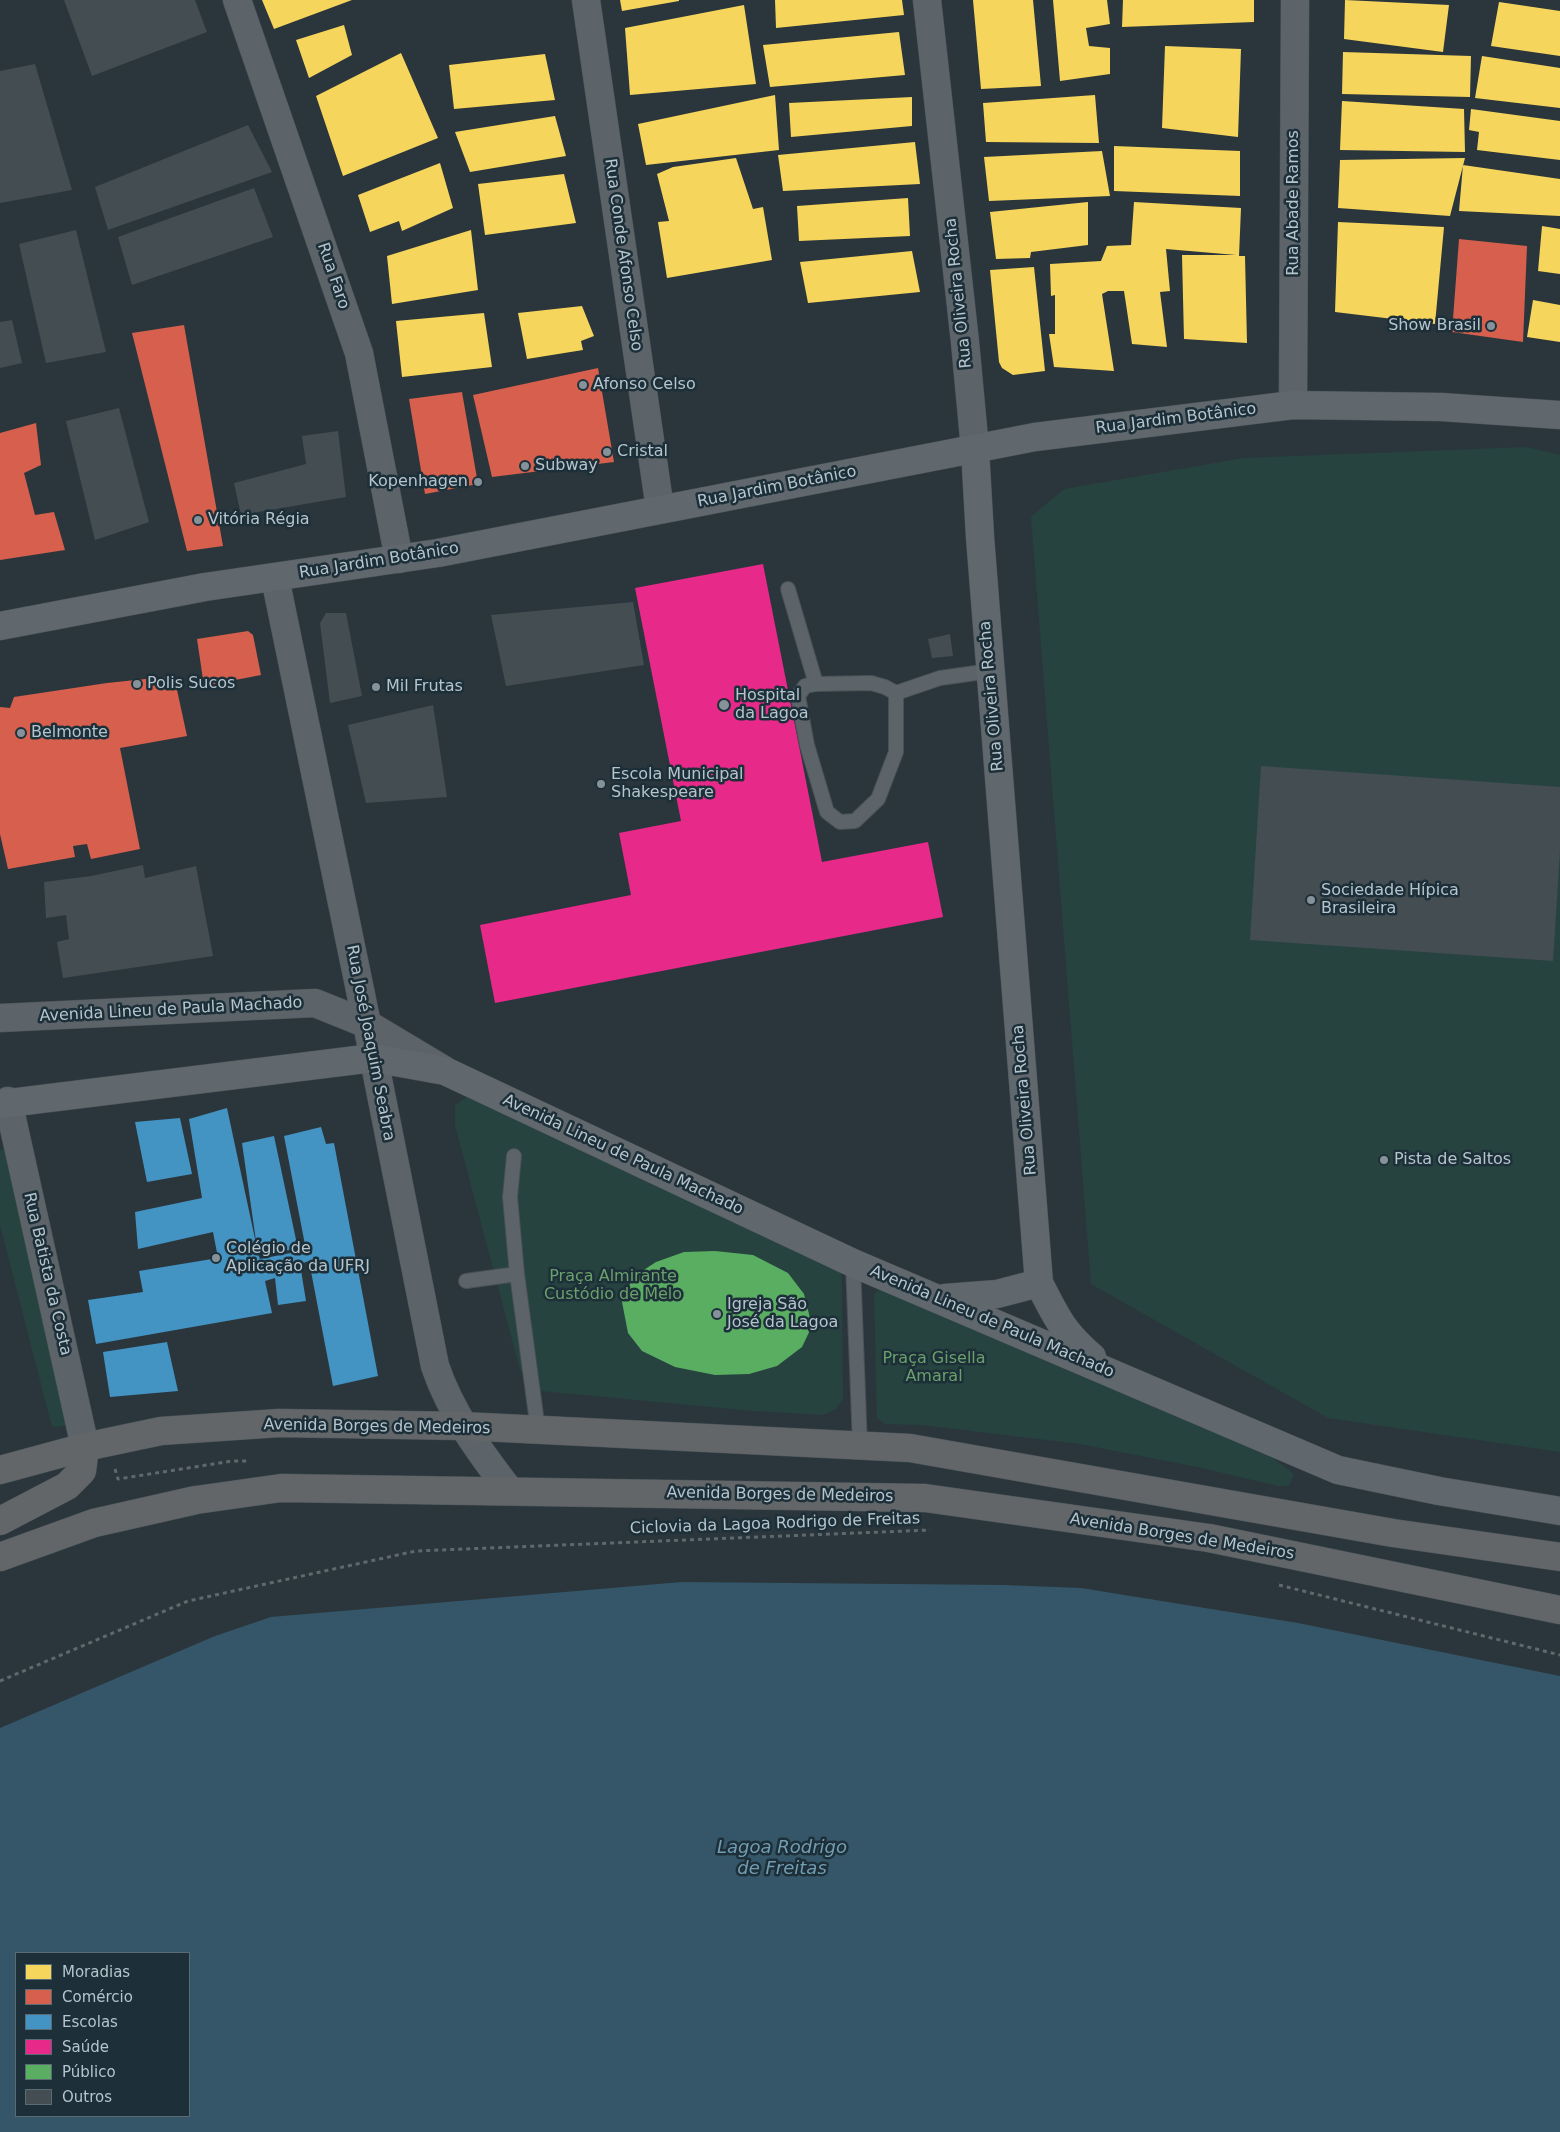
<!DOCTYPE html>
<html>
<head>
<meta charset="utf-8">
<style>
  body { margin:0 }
  #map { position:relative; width:1560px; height:2132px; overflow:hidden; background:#2b363c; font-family:"DejaVu Sans",sans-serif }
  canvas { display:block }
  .legend { position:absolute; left:15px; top:1952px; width:175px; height:165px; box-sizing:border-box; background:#1d2f38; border:1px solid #5a6b74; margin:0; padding:6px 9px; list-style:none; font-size:15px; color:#b5c4cd }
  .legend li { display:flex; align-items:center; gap:10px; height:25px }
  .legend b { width:25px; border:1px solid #5a6b74 }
</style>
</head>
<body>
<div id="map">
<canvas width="1560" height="2132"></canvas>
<ul class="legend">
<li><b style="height:14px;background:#f6d55c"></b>Moradias</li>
<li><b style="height:14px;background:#d6604d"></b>Comércio</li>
<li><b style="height:14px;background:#4393c3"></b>Escolas</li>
<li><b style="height:14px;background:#e7298a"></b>Saúde</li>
<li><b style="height:14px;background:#5aae61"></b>Público</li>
<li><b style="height:14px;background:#434d52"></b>Outros</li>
</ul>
</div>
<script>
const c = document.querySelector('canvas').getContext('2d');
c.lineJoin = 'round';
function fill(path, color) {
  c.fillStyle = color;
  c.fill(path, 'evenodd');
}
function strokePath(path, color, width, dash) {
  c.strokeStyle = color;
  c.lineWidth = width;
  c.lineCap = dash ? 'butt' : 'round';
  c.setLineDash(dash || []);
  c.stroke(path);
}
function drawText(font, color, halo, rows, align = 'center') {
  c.font = font + ' "DejaVu Sans",sans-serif';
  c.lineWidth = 5;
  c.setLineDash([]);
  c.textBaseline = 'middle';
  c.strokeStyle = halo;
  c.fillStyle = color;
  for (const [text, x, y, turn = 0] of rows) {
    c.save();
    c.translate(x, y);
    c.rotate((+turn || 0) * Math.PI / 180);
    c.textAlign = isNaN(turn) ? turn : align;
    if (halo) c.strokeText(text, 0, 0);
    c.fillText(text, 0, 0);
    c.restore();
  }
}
const green = new Path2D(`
  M1527,447l33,8v997l-232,-34 -237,-134 -60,-767 33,-28 180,-31z
  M467,1097l364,165 10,10 1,14 1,113 -7,10 -13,6 -70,-4 -212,-20 -13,-10 -8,-11 -65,-245v-20z
  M18,1145l63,279 -29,3 -52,-202v-75z
  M883,1286l200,85 190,87 21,16 -5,12h-11l-76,-18 -122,-24 -158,-19 -37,-1 -8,-6 -3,-124z`);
const water = new Path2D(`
  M682,1582l322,3 77,3 217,35 262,53v456h-1560v-404l215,-92 56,-19zM16,1953h173v163h-173z`);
const homes = new Path2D(`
  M262,0h90l-78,29z
  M620,0h59v1l-57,10z
  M775,0h127l2,15 -128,13z
  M973,0h60l8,86 -60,3z
  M1053,0h54l3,24 -24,4 3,18 21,2v26l-50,7z
  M1123,0h131v22l-132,5z
  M1345,0l104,5 -6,47 -99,-13z
  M1499,2l61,9v45l-69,-10z
  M744,5l12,79 -126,11 -5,-67z
  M344,25l8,30 -43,23 -13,-38z
  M899,32l6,43 -135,12 -7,-42z
  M1165,46l76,3 -3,88 -76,-9z
  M1343,52l128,4 -1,41 -128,-3z
  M401,53l37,85 -95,38 -27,-80z
  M545,54l10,46 -101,9 -5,-44z
  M1482,56l78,12v40l-85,-10z
  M775,95l4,55 -133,15 -8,-41z
  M1095,95l4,48 -113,-1 -3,-39z
  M912,97v29l-121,11 -2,-34z
  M1342,101l122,8 1,43 -125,-2z
  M1471,109l89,12v39l-83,-10 2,-18 -10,-2z
  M555,116l11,40 -96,16 -15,-40z
  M915,142l5,42 -137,7 -5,-36z
  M1114,146l126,5v45l-126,-5z
  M1102,151l8,45 -121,5 -5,-44z
  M736,158l17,51 10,-2 9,53 -105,18 -9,-56 11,-1 -12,-47 16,-7z
  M1465,158l-15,58 -112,-8 2,-48z
  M440,163l13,45 -51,23 -3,-10 -29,11 -12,-37z
  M1463,165l97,14v37l-101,-5z
  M564,174l12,49 -91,12 -7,-51z
  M908,198l2,38 -111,5 -2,-35z
  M1088,202v43l-57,7 -1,6 -34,1 -6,-47z
  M1134,202l107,6 -2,48h6l2,87 -63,-4 -2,-84h54l-70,-6 4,42 -10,1 7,55 -35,-3 -8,-53h-16l-6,3 12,77 -60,-4 -5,-33h6v-39l-4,1 -1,-32 51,-3 6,-15 24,-1z
  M1338,222l106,5 -9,97 -100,-12z
  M1542,226l18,3v45l-22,-3z
  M471,230l7,60 -86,14 -5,-48z
  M912,251l8,41 -112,11 -8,-41z
  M1034,267l11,104 -32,4 -11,-7 -3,-6 -9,-92z
  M1533,300l27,5v37l-33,-5z
  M582,306l12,30 -13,5 2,9 -56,9 -9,-46z
  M484,313l8,54 -90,10 -6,-56z`);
const shops = new Path2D(`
  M1459,239l68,7 -4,96 -71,-10z
  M184,325l39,221 -36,5 -55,-218z
  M598,368l16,94 -122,15 -19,-82z
  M462,392l16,92 -53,10 -16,-95z
  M36,423l5,42 -17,8 11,42 19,-3 11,38 -65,10v-127z
  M248,631l5,4 8,40 -57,11 -7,-47z
  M174,676l13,60 -67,12 20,101 -49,10 -4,-15 -14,2 2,11 -67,12 -8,-35v-127l10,1 4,-11 93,-14z`);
const schools = new Path2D(`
  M227,1108l30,140 -15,-105 32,-7 24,113 -40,5 2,5 46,-9 -22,-114 37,-9 5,17 8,-1 44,233 -45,10 -24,-125 -9,3 6,37 -28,4 -3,-27 -10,3 7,32 -176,31 -8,-44 55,-8 -4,-21 79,-13 -5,-26 -75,17 -3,-37 67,-14 -13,-79z
  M180,1118l12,56 -45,8 -12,-60z
  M167,1342l11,49 -68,6 -7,-45z`);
const health = new Path2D(`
  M763,564l59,298 106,-20 15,75 -448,86 -15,-78 151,-30 -12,-62 62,-12 -46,-233z`);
const public = new Path2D(`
  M715,1251l38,4 35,18 16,21 8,32 -10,21 -25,19 -28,8 -34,1 -40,-8 -33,-16 -14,-18 -6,-31 11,-25 23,-15 28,-10z`);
const building = new Path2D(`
  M64,0h131l12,32 -115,44z
  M35,64l37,126 -72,13v-132z
  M248,125l24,47 -164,58 -13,-43z
  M254,188l19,49 -141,48 -14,-48z
  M76,230l30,122 -60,11 -27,-119z
  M12,320l10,43 -22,5v-46z
  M119,408l30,114 -54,18 -29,-119z
  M338,431l8,66 -105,18 -7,-32 72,-19 -4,-28z
  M633,602l11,63 -138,21 -15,-71z
  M326,613h20l16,83 -32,7 -10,-80z
  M950,634l3,22 -21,2 -4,-19z
  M433,705l14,92 -81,6 -18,-78z
  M1261,766l299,21v64l-7,110 -303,-21z
  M143,865l2,13 51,-12 17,90 -150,22 -6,-36 12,-3 -3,-24 -20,3 -2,-36 47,-6z`);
const path = new Path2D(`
  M115,1469l3,10 114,-18h18
  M1279,1585l281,70
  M0,1681l188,-80 228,-50 514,-21`);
const lane = new Path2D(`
  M788,589l28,95
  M896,693v59l-18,47 -23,22 -15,1 -13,-10 -3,-10 -17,-57 -9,-49 7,-10 11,-2 55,-1 14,4 11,6 44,-15 50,-7
  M514,1156l-4,41 7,77 21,156
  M853,1263l7,183
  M466,1281l51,-7`);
const street = new Path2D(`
  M237,0l122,353 40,206
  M586,0l74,509
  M927,0l38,342 10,107
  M1293,405l2,-405
  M275,578l92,446 68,342c16,47 44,85 74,124
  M0,1018l315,-15 52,21 77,46
  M8,1101l77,346`);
const secondary = new Path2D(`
  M975,449l5,88 59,746c18,35 23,48 53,74
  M0,626l205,-39 233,-34 597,-116 258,-32 148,2 119,8
  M0,1104l373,-46 72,13 408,192 485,207 101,21 121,20
  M945,1298l52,-4 42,-11`);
const highway = new Path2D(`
  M0,1470l85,-23 76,-16 118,-8 183,3 448,22 483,85 167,24
  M0,1521l67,-35 15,-15 3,-24
  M0,1557l94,-34 102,-23 85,-12 644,10 284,40 351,72`);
const markers = [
  [1491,326,5,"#85929a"],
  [583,385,5,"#85929a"],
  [607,452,5,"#85929a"],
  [525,466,5,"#85929a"],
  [478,482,5,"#85929a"],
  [198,520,5,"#85929a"],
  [137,684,5,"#85929a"],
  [376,687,5,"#85929a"],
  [724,705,6,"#85929a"],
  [21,733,5,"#85929a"],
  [601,784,5,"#85929a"],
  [1311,900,5,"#85929a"],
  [1384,1160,5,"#85929a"],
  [216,1258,5,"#85929a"],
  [717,1314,5,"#85929a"]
];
const streetNames = [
  ["Rua Abade Ramos",1294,203,-90],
  ["Rua Conde Afonso Celso",623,255,82],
  ["Rua Faro",333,276,71],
  ["Rua Oliveira Rocha",959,293,-96],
  ["Rua Jardim Botânico",1176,419,-7],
  ["Rua Jardim Botânico",777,487,-11],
  ["Rua Jardim Botânico",379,561,-9],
  ["Rua Oliveira Rocha",992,696,-95],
  ["Avenida Lineu de Paula Machado",171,1010,-3],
  ["Rua José Joaquim Seabra",370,1043,79],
  ["Rua Oliveira Rocha",1025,1100,-95],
  ["Avenida Lineu de Paula Machado",623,1155,25],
  ["Rua Batista da Costa",47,1274,77],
  ["Avenida Lineu de Paula Machado",992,1322,23],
  ["Avenida Borges de Medeiros",377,1427,1],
  ["Avenida Borges de Medeiros",780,1495,1],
  ["Ciclovia da Lagoa Rodrigo de Freitas",775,1524,-2],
  ["Avenida Borges de Medeiros",1182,1537,9]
];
const poiNames = [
  ["Show Brasil",1481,326,"right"],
  ["Afonso Celso",593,385],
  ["Cristal",617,452],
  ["Subway",535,466],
  ["Kopenhagen",468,482,"right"],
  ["Vitória Régia",208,520],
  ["Polis Sucos",147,684],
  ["Mil Frutas",386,687],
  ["Hospital",735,696],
  ["da Lagoa",735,714],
  ["Belmonte",31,733],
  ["Escola Municipal",611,775],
  ["Shakespeare",611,793],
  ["Sociedade Hípica",1321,891],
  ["Brasileira",1321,909],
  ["Pista de Saltos",1394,1160],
  ["Colégio de",226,1249],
  ["Aplicação da UFRJ",226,1267],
  ["Igreja São",727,1305],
  ["José da Lagoa",727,1323]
];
const parkNames = [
  ["Praça Almirante",613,1277],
  ["Custódio de Melo",613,1295],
  ["Praça Gisella",934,1359],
  ["Amaral",934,1377]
];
const waterNames = [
  ["Lagoa Rodrigo",782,1848],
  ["de Freitas",782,1869]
];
fill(green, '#264340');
fill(water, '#355668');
fill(homes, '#f6d55c');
fill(shops, '#d6604d');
fill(schools, '#4393c3');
fill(health, '#e7298a');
fill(public, '#5aae61');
fill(building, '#434d52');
strokePath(lane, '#495156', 16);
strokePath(street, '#495156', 29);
strokePath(secondary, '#495156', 29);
strokePath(highway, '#485257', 29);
strokePath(path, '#5f686d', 3, [4, 4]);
strokePath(lane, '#5c6469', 14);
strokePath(street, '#5c6469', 28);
strokePath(secondary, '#60686e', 28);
strokePath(highway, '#626669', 28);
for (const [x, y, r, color] of markers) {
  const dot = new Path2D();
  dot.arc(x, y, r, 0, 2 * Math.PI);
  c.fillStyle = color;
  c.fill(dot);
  strokePath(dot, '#1d2f38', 2);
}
drawText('16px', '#b5c4cd', '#1d2f38', streetNames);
drawText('16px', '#b5c4cd', '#1d2f38', poiNames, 'left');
drawText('16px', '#6aa06a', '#1d2f38', parkNames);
drawText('italic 18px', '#729db3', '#1d2f38', waterNames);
</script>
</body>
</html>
